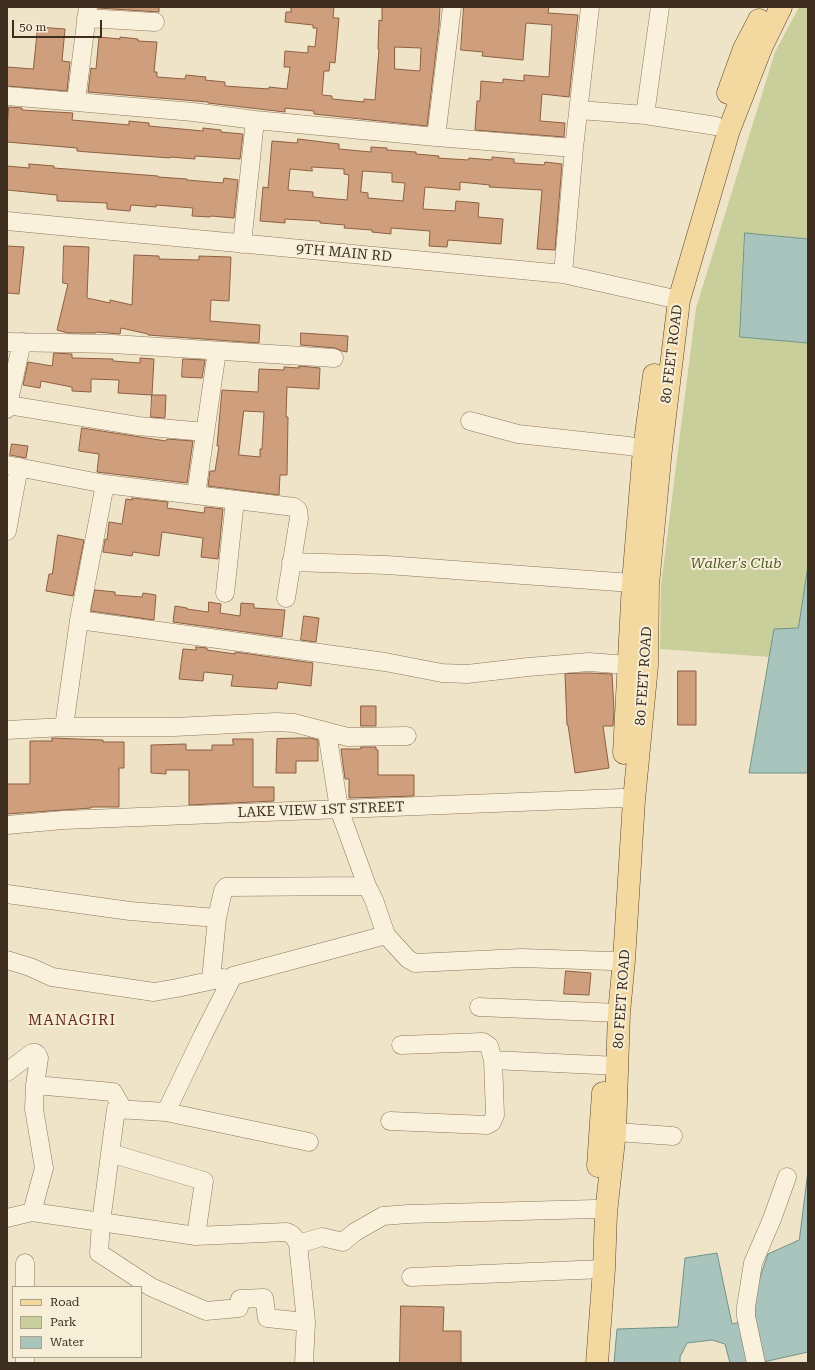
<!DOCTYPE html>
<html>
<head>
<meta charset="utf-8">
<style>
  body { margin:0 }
  #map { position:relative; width:815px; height:1370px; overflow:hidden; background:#f0e4c8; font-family:"Roboto Serif",serif }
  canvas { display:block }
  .frame { position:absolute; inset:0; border:8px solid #3d2e20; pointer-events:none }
  .legend { position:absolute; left:12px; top:1286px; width:130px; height:72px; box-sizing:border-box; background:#f7eed8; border:1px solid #ada18e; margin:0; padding:5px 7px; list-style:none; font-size:12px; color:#3d2e20 }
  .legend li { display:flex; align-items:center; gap:8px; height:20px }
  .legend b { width:20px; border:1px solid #ada18e }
  .scale { position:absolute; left:12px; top:20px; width:90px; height:18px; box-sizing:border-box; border:2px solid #3d2e20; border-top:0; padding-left:5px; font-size:12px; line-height:14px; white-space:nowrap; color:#3d2e20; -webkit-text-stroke:3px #f7eed8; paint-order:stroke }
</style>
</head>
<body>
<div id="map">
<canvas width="815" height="1370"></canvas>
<div class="frame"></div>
<ul class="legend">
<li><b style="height:5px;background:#f3d9a0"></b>Road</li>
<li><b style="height:11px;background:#c9cf9b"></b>Park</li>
<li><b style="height:11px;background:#a9c4bc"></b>Water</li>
</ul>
<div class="scale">50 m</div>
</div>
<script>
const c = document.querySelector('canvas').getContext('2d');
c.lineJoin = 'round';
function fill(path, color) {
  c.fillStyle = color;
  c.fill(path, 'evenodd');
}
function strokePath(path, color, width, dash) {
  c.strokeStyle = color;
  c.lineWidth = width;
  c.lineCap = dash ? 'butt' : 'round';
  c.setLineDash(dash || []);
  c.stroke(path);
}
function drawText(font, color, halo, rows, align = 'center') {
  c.font = font + ' "Roboto Serif",serif';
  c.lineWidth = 4;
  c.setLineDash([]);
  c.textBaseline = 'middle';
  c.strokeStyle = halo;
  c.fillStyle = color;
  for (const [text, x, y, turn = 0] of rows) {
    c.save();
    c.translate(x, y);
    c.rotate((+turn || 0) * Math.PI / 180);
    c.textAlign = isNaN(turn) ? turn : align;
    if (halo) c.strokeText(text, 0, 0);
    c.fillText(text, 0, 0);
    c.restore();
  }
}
const green = new Path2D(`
  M799,7h9v232l-63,-6 -5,103 68,7v223l-10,62 -24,2 -5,27 -109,-8 1,-64 35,-277 79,-256z`);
const water = new Path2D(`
  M745,233l63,6v104l-68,-6z
  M808,566v207h-59l25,-144 24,-1z
  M808,1171v181l-49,11h-29l-5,-19 -13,-4 -25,3 -7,14v6h-66l3,-34 61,-2 7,-69 32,-5 15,71 20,-5 3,-27 13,-38 31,-14z`);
const building = new Path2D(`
  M98,7h61v5l-61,-4z
  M291,7h43l-1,11h6l-4,45 -5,-1 -1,9h-5l-2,24 10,1v3l32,3v-3l11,1 4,-51h-1l1,-29 3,1v-14h58l-1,19 -12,100 -113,-12v-3l-29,-3v4l-77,-9v-1l-120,-10 3,-24 5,1 3,-32 21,2v-2l18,2v2l19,1 -3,30h3v5l28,2 1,-4 20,2 -1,3 20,2v4l44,3v-2l18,2 3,-22h-6l1,-16 23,2v-7l7,1 2,-19h-4v-3l-28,-3 1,-10h5zM395,47l26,1 -1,23 -25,-2z
  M464,7h85l-1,6 30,2 -9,82 -27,-3 -2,27 25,2 -1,14 -89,-7 2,-29h3l1,-20 22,2v-4l21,2v-6l25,2 3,-52 -26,-2 -3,37 -41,-4 1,-4 -22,-2z
  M38,27l27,2 -3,32 8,1 -3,29 -60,-5v-19l26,2z
  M9,107l13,1v2l51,3 -1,7 57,5v-4l20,2v3l54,5v-3l18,2v2l22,2 -3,25 -45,-3v3l-25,-2v1l-82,-6 -11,-1v-3l-70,-6z
  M298,139l41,5v5l32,3v-5l16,1v2l29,2v2l23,2 -1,2 30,2 1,-2 23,2v-3l22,2v4l30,2 1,-3 17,2 -7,86 -18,-1 5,-59 -53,-3 1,-2 -30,-3v8l-35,-3 -2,22 32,2 1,-10 23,2 -1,14 25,2 -2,25 -53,-4 -1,7 -18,-1 1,-15 -39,-3v6l-19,-2v-2l-28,-2 1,-3 -25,-2v-2l-35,-2v4l-25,-2 3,-34 5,1 4,-47 25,2zM312,167l32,2v5l5,1 -2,25 -34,-3v-5l-25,-2 2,-21 22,2zM363,171l29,2v9l13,1 -2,18 -35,-3v-5l-7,-1z
  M29,164l25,2v2l104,8v1l29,2v1l36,3 1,-5 14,2 -4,38 -23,-2 -1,1 -18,-1 1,-8 -37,-3v2l-25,-2 -1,6 -23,-2v-6l-50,-2v-6l-50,-5v-24l22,2z
  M7,246l17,1 -5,47 -12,-1z
  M64,246l25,1 -2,51 23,5v-3l22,5 2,-50 25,1v3l40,1v-4l32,1 -2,44 -18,-1 -1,21 50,4 -1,18 -111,-8v-1l-27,-6 -1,6 -23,-2 -1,1h-28l-11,-3 11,-46 -5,-1z
  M301,333l47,3 -1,16 -5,-1 -7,-3 -34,-3z
  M54,353l18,1v4l41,1v2l27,2v-5l14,1 -2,36 -34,-2 1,-13 -28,-1v13l-19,-1v-4l-31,-6 -1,7 -17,-3 5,-23 24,4z
  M183,359l22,1 -3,18 -20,-1z
  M299,366l21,2 -1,21 -32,-2 -1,30h2l-1,58h-7l-1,20 -71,-9 2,-15h5l4,-25h-2l5,-56 36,2 1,-23 25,1v-3l15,1zM244,411l20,1 -2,37h-2v8l-21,-2z
  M152,395h14l-1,23 -14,-1z
  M82,428l84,13 1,-2 26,2 -6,42 -90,-11 2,-18 -20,-3z
  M12,444l16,2 -2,12 -16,-3z
  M132,498l36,4 -1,6 37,5 1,-6 18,2 -5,50 -17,-2 2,-19 -41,-6 -3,24 -26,-4 -1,4 -29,-4 2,-13 2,1 2,-18 13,2 4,-25 6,1z
  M58,535l26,5 -11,56 -27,-5 3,-17h3z
  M95,590l20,2v3l27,2 1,-4 13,2 -2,25 -63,-9z
  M209,602l12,2 -1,9 20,3 1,-13 13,1v4l31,2 -3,27 -109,-15 2,-16 12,2v1l21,3z
  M304,616l15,2 -3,24 -15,-2z
  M196,647l11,1v2l28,4v-2l78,11 -2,23 -33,-4 -1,7 -46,-3 2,-11 -29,-3 -1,9 -24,-2 4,-30 13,1z
  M678,671h18v54h-18z
  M589,673l23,1 2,37 -1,15h-10l6,42 -34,5 -7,-48h-1l-2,-51z
  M361,706h15v20h-15z
  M52,738l51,2v2h21v26h-5v39h-28v1l-84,6v-30h22l1,-1v-42h22z
  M301,738h9l8,2v21h-22v12h-20l1,-34z
  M233,739h20v48h21v14l-85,4v-35h-23v4l-15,-1v-28l35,-1v6h26v-5h21z
  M361,747h15v3h2v25h36v21l-65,2v-19h-4l-4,-30h20z
  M566,971l25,2 -2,22 -25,-1z
  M401,1306l43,1 -1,24h18v32h-61z`);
const minor = new Path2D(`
  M86,18l69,4
  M7,96l186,16 62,8 181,17 138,11
  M76,101l12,-94
  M579,110l66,5 71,11
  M645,115l15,-108
  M436,137l16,-130
  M7,221l556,53 116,26
  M242,244l13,-124
  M563,274l11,-126 16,-141
  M7,342l106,2 221,14
  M8,405l130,21 67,6
  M7,409l15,-67
  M470,421l48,13 111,12 15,3h14
  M7,465l98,19 189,23 4,3 1,8 -13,80
  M196,495l21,-144
  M7,531l12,-64
  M291,562l96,3 258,19
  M225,593l10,-93
  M79,620l306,42 57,11 25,1 61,-7 61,-5 52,4
  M64,727h110l103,-5 17,1 54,14 59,-1
  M7,730l57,-3 15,-107 26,-136
  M327,732l12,77 28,77 7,14 12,35 22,24 7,4 106,-5 90,3 13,-1
  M7,825l56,-5 558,-22 13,2
  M7,894l123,17 87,7
  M7,960l23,7 22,10 102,15 23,-4 46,-10
  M211,980l6,-62 6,-27 3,-4 141,-1
  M479,1007l140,6
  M401,1045l82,-3 6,4 4,14 125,6
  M7,1072l25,-19c5,-1 5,1 7,5l-4,27 78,7 10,17
  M166,1112l37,-77 30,-59 153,-41
  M390,1121l97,4 5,-3 3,-7 -2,-55
  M602,1131l71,5
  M110,1153l94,28 -8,55
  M32,1212l12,-44 -10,-59 1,-24
  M7,1218l25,-6 69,10 15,-113 50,3 143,30
  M298,1244l24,-7 21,5 12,-10 28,-16 25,-2 187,-5 11,4
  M25,1263v24
  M411,1277l193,-8
  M25,1357v6
  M304,1363l2,-41 -8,-78c-3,-6 -5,-10 -12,-12l-90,4 -95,-14 -2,31 52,34 55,24 33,-3 1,-9 24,-1 3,20 39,4
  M756,1363l-10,-47v-9l7,-44 19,-44 15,-42`);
const major = new Path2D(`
  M728,93l16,-44 15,-29
  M624,753l9,-170 11,-134 10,-74
  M598,1166l5,-73
  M597,1363l7,-94 2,-56 9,-82 4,-118 5,-53 10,-160 13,-134 1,-81 13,-136 18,-149 50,-170 32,-82 20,-41`);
const streetNames = [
  ["9TH MAIN RD",344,253,5],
  ["80 FEET ROAD",672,354,-83],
  ["80 FEET ROAD",644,676,-86],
  ["LAKE VIEW 1ST STREET",321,810,-2],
  ["80 FEET ROAD",622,999,-86]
];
const parkNames = [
  ["Walker's Club",736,564]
];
const neighbourhoodNames = [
  ["MANAGIRI",72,1021]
];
fill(green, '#c9cf9b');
fill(water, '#a9c4bc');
strokePath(water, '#6f938a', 1);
fill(building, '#cf9f7d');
strokePath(building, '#8d5f41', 1);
strokePath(minor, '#8d765c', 19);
strokePath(major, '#5b4430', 23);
strokePath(minor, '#faf1dc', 18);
strokePath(major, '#f3d9a0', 22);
drawText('14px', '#3d2e20', '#f7eed8', streetNames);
drawText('italic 14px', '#4d5a26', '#f7eed8', parkNames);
c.letterSpacing = '1px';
drawText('15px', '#6b2e1e', '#f7eed8', neighbourhoodNames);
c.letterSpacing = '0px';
</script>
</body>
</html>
